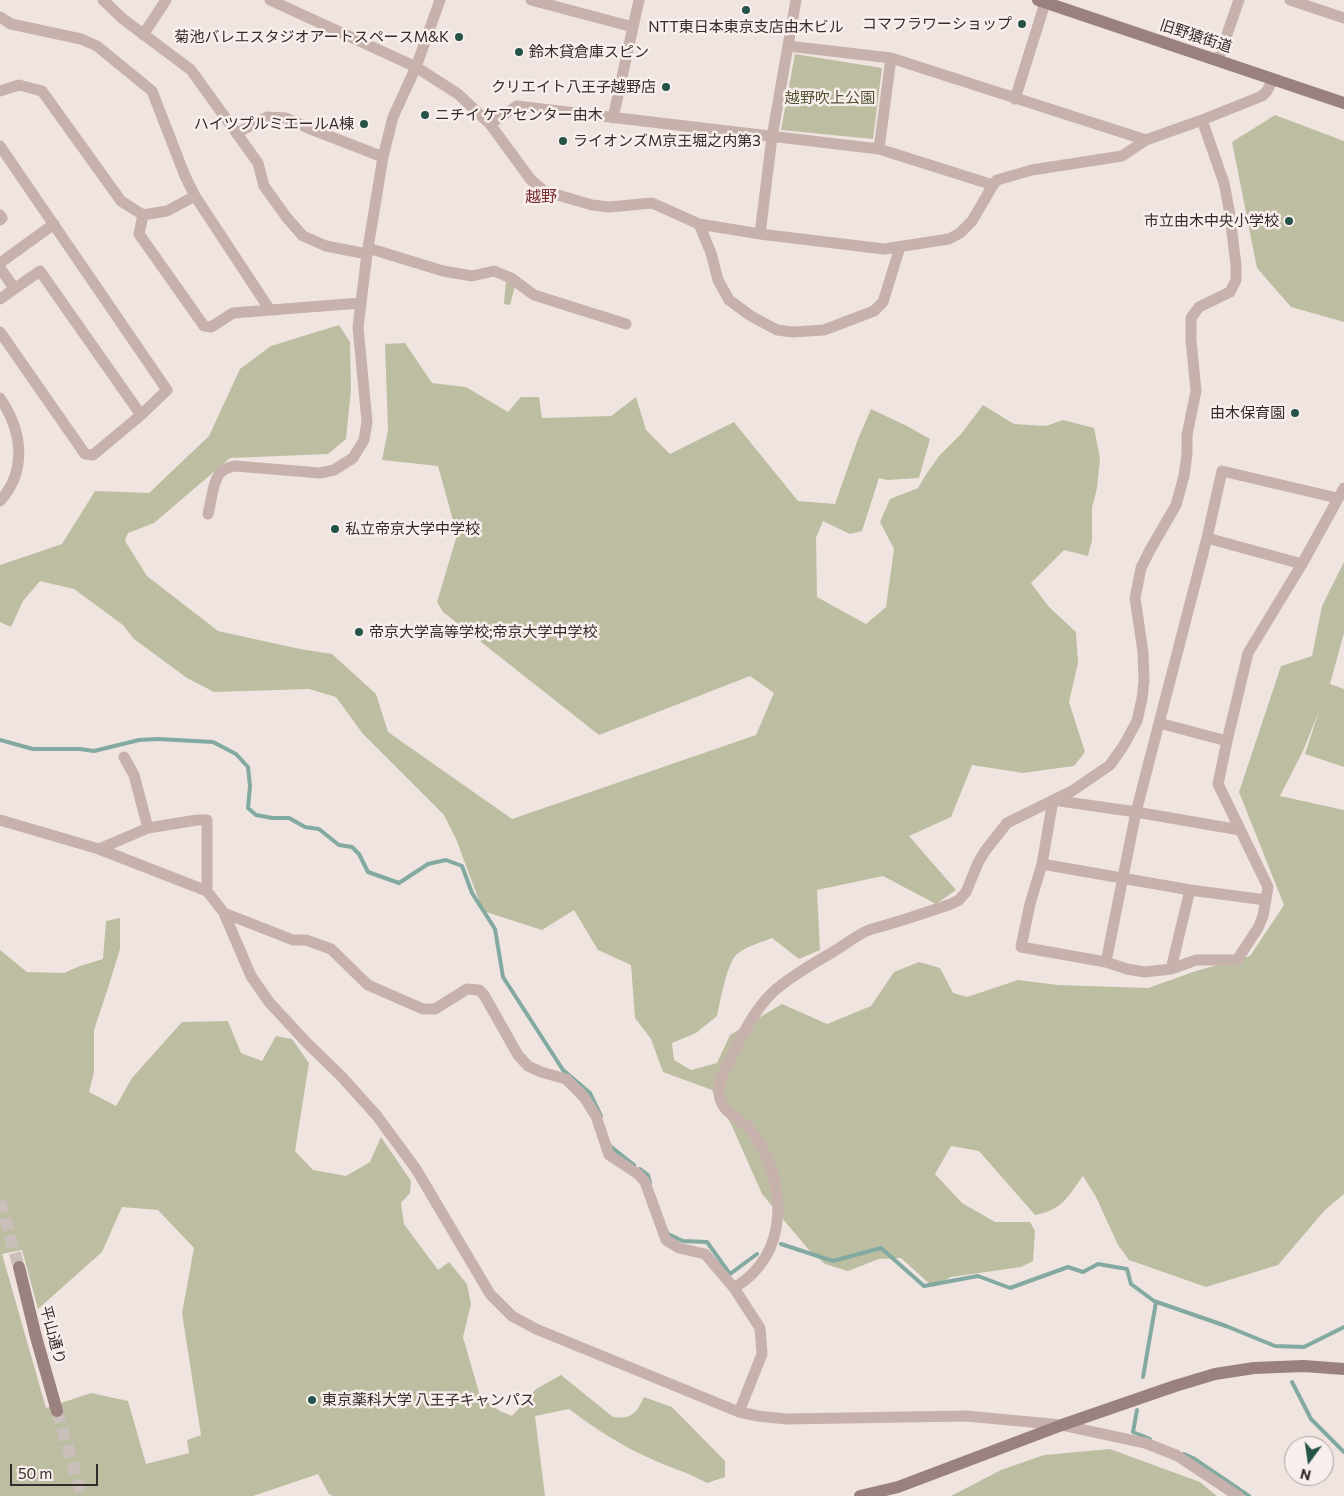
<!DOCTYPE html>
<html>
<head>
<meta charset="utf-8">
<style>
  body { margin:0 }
  #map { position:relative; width:1344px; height:1496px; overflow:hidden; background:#f0e4e0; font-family:Commissioner,sans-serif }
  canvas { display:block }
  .north { position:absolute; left:1284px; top:1436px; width:50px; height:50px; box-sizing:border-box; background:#f8efec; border:1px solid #aaa19f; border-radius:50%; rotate:194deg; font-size:14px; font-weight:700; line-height:20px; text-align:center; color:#362b2b }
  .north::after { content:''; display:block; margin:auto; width:18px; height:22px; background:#255348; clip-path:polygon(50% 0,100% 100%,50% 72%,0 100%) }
  .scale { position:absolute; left:10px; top:1464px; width:88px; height:22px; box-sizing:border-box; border:2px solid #362b2b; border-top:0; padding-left:6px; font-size:15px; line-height:18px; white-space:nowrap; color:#362b2b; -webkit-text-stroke:4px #f8efec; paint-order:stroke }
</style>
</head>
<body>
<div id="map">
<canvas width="1344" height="1496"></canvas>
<div class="north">N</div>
<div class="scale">50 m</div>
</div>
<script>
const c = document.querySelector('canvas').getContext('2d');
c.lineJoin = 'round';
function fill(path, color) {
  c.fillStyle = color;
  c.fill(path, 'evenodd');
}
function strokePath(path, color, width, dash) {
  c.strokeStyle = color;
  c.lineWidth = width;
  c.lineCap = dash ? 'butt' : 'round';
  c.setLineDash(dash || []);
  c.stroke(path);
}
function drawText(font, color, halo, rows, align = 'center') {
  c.font = font + ' Commissioner,"Noto Sans JP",sans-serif';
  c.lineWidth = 5;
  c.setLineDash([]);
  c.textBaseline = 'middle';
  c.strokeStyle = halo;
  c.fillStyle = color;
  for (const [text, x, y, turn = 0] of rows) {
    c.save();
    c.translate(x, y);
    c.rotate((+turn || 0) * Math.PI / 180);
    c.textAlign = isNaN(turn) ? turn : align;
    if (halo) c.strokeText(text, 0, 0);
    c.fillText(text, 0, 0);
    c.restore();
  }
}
const green = new Path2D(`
  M795,54l87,14 -9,71 -92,-9z
  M1275,115l69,26v181l-53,-15 -34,-39 -25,-126z
  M506,279l9,7 -5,19 -6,-1z
  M339,325l11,17 1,47 -5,50 -18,15 -98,4 -76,65 -26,10 -3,8 22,35 71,55 82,18 32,5 44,40 12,38 124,87 244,-84 18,-42 -24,-17 -151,59 -156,-123 -6,-10 20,-67 -19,-69 -56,-6 6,-30 -3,-86 20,-1 27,40 34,4 42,25 13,-15h18l3,21 69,-2 25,-19 10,33 24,24 64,-32 64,79 37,3 23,-65 13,-30 36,17 23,13 -11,39 -32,2 -8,-2 -17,53 -12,3 -27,-13 -7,17 1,59 49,27 20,-17 8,-58 -14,-27 10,-23 28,-11 9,-15 12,-17 22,-22 22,-29 31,19 32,2 17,-6 31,8 6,30 -3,30 -5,20v32l-4,16 -24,-6 -33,33 18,24 27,25 2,31 -9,39 16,50 -11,14 -51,7 -51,-8 -21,52 -42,19 47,54 -20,14 -53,-28 -66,14 3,60 -21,9 -27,-21c-12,5 -26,8 -36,17 -9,9 -16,47 -19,61l-21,17 -24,10 2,17 17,10 26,-7 13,-28 52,-31 45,20 44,-18 23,-34 25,-10 21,6 13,25 14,4 51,-17 40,5 90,3 48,-17 54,-15 34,-51 -45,-113 42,-126 31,-10 10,-50 22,-44v71l-14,51 14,5v78l-39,-13 14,-43 -16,40 -23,45 64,14v384l-19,16 -47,55 -72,22 -77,-27 -11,-15 -22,-48 -13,-21c-15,20 -20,34 -48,39l-56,-64 -28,-5 -16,28 27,29 33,19h35l5,9 -2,30 -12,6 -70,10 -18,10 -32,-29 -22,1 -31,12 -23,-7 -17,-15 -46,-55 -30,-68 -20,-36 -49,-18 -12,-33 -16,-21 -4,-53 -33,-15 -24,-40 -32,20 -59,-19 -27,-72 -12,-24 -81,-81 -27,-37 -27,-8 -95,3 -27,-14 -53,-39 -11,-14 -49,-36 -34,-8 -17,20 -12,26 -11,-5v-57l62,-21 33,-53 54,2 60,-57 31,-67 31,-23z
  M120,918v31l-12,39 -14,42v42l-5,20 27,14 16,-28 50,-56 46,-1 13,32 21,8 14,-25 16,3 17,24 -14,88 18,19 33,6 24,-14 11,-25 30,44 -1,12 -9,10 3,21 34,46 11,-8 18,22 4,20 -8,33 17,59 20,15 12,5 24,-27 25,-14 52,42c19,3 24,-5 31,-20l28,10 53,54v16l-18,6c-19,-11 -40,-16 -60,-26 -27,-12 -54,-30 -78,-48l-34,7 10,80h-212l-4,-2 -11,-20 -65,22h-253v-546l27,22 37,1 16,-7 23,-7 3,-38zM122,1207l36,3 36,38 -12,65 19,122 -14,5 2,13 -43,11 -18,-63 -37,-8 -45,15 -44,-154 20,-4 16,59 64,-57z
  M1110,1449l90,33 17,14h-266l50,-26 43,-15z`);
const stream = new Path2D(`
  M0,740l33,9h47l14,2 45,-11 19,-1 55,3 23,12 12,13 2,19 -2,22 8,7 16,3h17l16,9 14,2 20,16 13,2 7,7 9,18 31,11 29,-19 18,-4 16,6 10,27 23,36 8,48 60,93 27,23 11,23
  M610,1146l24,19
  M640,1169l8,6 2,8
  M667,1232l1,2 15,7 24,1 23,32 27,-20
  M781,1244l52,17 48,-13 43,38 54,-10 32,12 58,-21 15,5 15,-8 29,5 4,15 23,17 72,25 49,20 29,1 40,-20
  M1143,1377l13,-75
  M1292,1382l19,37 33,33
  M1137,1410l-4,22 17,7
  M1184,1454l9,4 56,38`);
const secondaryTunnel = new Path2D(`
  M0,1201l19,66
  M57,1411l25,85`);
const street = new Path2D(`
  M103,0l20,19 68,51 67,93 6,23 23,32 16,18 23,10 41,8
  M270,0l146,67 42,27 32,30 41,56 13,11 48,14 17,2 43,-4 47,21 61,10 124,15 65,-10 11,-6 12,-12 21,-36
  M531,0l102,27
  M1290,0l54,18
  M0,17l11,7 70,15 16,7 55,45 33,85 10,20 75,114
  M143,35l23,-35
  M788,46l103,12 255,82
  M1218,60l21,-60
  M0,91l19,-6 23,6 79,110 22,14 24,-4 28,-15
  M1015,99l30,-96
  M613,118l26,-118
  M490,124l27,-18 362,43 114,36 4,-5 35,-10 90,-14 24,-16 56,-20 60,-24 5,-5 6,-12
  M237,133l30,-16 19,1 22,10 75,29
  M0,146l167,244 -26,25
  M879,149l12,-91
  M0,215l2,3 -2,2
  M143,215l-4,19 65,92 7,1 22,-14 127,-10
  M699,224l12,29 7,27 11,20 22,16 26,14 16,2 31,-2 50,-19 9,-9 17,-55
  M760,234l12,-97 24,-137
  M368,248l75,23 29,5 22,-5 17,7 23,17 92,29
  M0,263l54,-39
  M0,268l14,20
  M0,299l40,-28 101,144 -48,40 -8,-1 -85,-122
  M0,398c22,32 28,72 0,103
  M208,514c3,-11 5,-33 12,-41 4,-4 9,-6 15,-7l85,7 14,-3 19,-12 11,-18 3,-18 -9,-95 9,-73 16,-97 10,-40 23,-50 24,-67
  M1207,538l95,26
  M1159,723l68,18
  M124,757l10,18 14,53
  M0,820l99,29 108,42 17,22 27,63 18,26 38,41 35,34 35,39 39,53 74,125 22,22 24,13 203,83 19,4 28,3 180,-3 96,9 83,18 31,12 62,41
  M1240,830l-104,-18 -83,-12 -11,64 -12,40 -9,43 85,15 21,7 18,3 26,-3 25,-9h41l21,-32 5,-12 5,-29 -50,-103 9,-43 21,-88 54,-89 42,-76
  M99,849l49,-21 49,-8h10v71
  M1042,864l148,26 76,10
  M224,913l69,27h13l25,9 37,36 55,24h12l32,-20 12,1 5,5 34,60 10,11 13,6 25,7 18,18 12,19 13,39 29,19 7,8 21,58 13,8 26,6 29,34 26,40 2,26 -23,58
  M1106,962l30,-150 71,-274 15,-67 115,27
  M1171,969l19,-79
  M734,1288c57,-33 53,-107 19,-155 -11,-16 -31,-17 -34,-39 -1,-15 9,-29 15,-42 10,-21 22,-44 39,-60 19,-17 42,-29 63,-42 10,-6 25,-18 36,-21 26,-7 53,-16 79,-25l8,-4 7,-8 12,-29 7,-12 22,-28 65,-32 38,-26 14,-20 13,-24 5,-22 2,-18 -1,-29 -8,-54 6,-30 9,-18 26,-45 8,-29 3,-22v-19l9,-44 -5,-51v-22l8,-11 31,-15 6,-12v-15l-7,-56 -5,-26 -22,-63`);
const secondary = new Path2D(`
  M1038,0l306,103
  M19,1267l17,70 21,74
  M860,1496l38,-9 164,-62 113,-39 40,-12 39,-6 50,-2 40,3`);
const markers = [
  [746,10,5,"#255348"],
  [1022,24,5,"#255348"],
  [459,37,5,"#255348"],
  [519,52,5,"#255348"],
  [666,87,5,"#255348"],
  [425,115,5,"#255348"],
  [364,124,5,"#255348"],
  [563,141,5,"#255348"],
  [1289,221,5,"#255348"],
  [1295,413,5,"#255348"],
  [335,529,5,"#255348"],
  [359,632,5,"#255348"],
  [312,1400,5,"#255348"]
];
const poiNames = [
  ["コマフラワーショップ",1012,24],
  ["NTT東日本東京支店由木ビル",746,27,"center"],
  ["菊池バレエスタジオアートスペースM&K",449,37],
  ["鈴木貸倉庫スピン",529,52,"left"],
  ["クリエイト八王子越野店",656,87],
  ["ニチイ ケアセンター由木",435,115,"left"],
  ["ハイツプルミエールA棟",354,124],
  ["ライオンズM京王堀之内第3",573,141,"left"],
  ["市立由木中央小学校",1279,221],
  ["由木保育園",1285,413],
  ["私立帝京大学中学校",345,529,"left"],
  ["帝京大学高等学校;帝京大学中学校",369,632,"left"],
  ["東京薬科大学 八王子キャンパス",322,1400,"left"]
];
const streetNames = [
  ["旧野猿街道",1196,36,18],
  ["平山通り",53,1335,75]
];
const parkNames = [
  ["越野吹上公園",830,98]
];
const neighbourhoodNames = [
  ["越野",541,197]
];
fill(green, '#bdbea1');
strokePath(stream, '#82aaa0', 4);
strokePath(secondaryTunnel, '#cbbfbc', 12, [12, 6]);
strokePath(street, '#c7b1ad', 11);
strokePath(secondary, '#9a807f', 12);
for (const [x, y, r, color] of markers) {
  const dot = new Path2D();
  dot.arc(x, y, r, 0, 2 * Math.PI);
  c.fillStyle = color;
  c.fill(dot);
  strokePath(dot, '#f8efec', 2);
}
drawText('15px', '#362b2b', '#f8efec', poiNames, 'right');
drawText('15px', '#362b2b', '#f8efec', streetNames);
drawText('15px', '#4f5231', '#f8efec', parkNames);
drawText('16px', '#7b2d32', '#f8efec', neighbourhoodNames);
</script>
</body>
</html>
